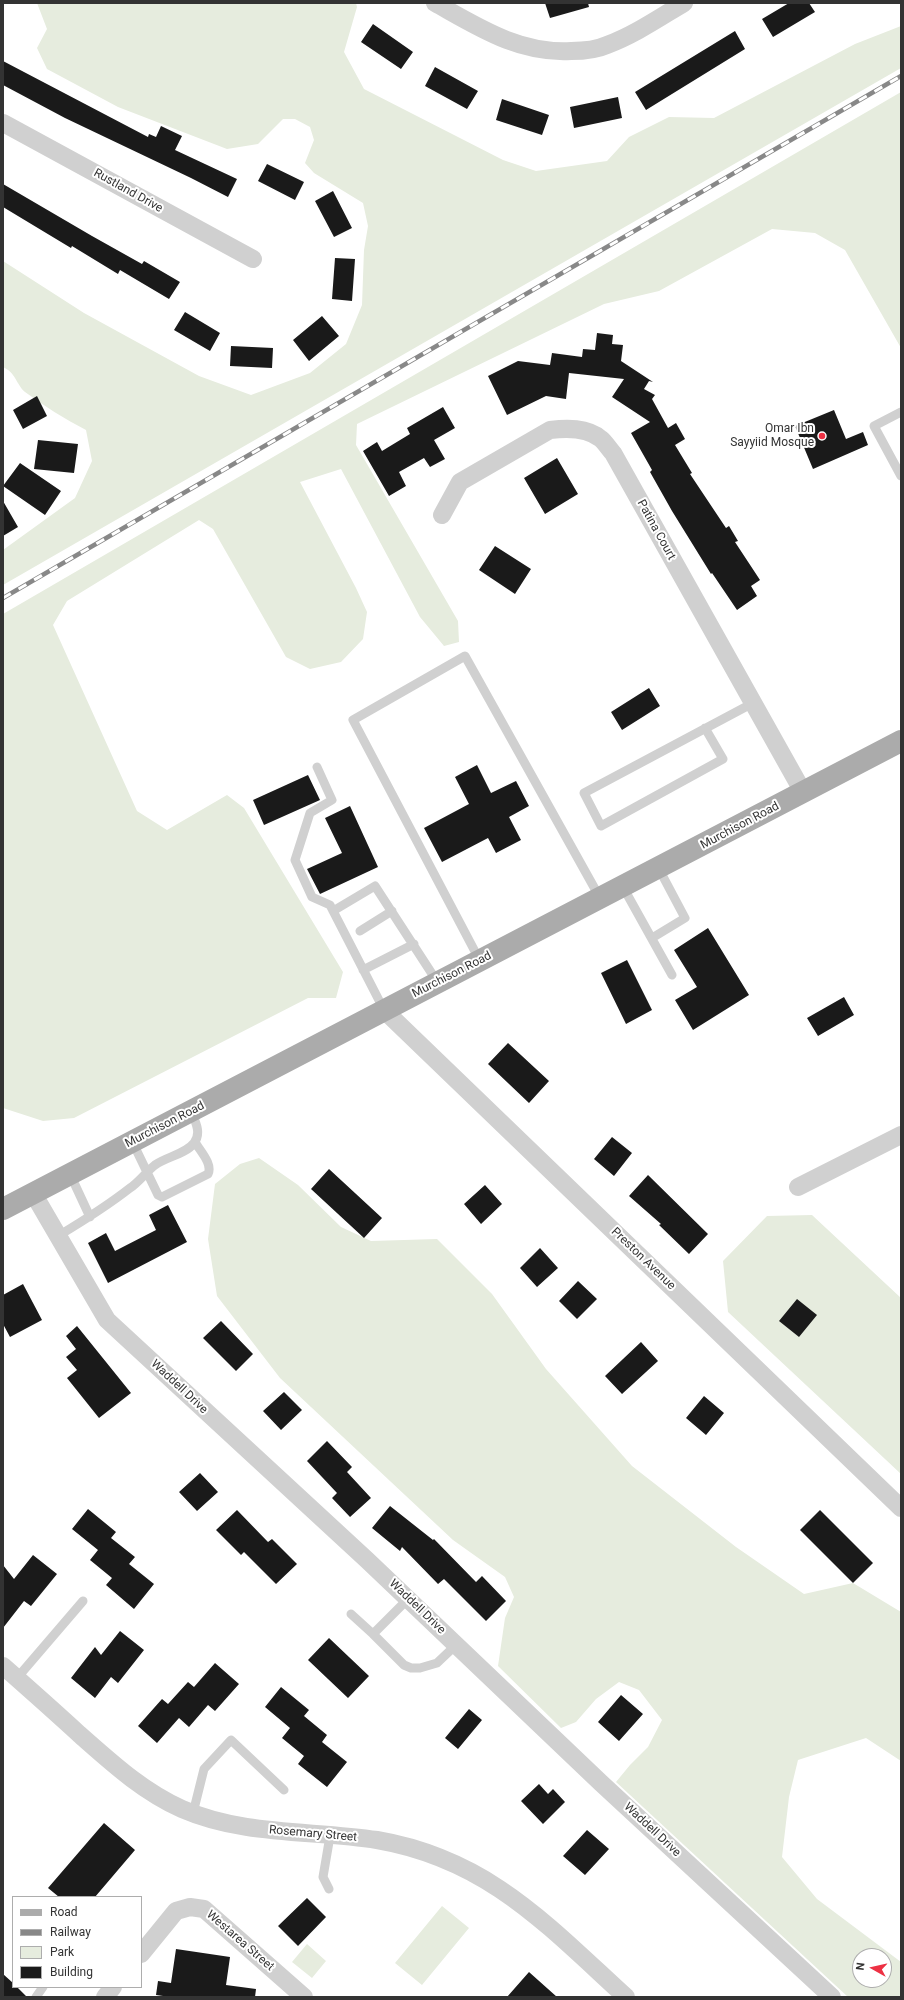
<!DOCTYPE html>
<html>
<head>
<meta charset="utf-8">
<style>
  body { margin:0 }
  #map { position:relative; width:904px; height:2000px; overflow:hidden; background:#fff; font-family:Roboto,sans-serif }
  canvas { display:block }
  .frame { position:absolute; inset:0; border:4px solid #333; pointer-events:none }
  .legend { position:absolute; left:12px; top:1896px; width:130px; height:92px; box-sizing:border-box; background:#fff; border:1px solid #adadad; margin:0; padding:5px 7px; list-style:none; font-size:12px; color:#333 }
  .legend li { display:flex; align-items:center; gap:8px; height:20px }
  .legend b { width:20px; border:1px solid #adadad }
  .north { position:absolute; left:852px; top:1948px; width:40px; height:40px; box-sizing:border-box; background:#fff; border:1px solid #adadad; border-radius:50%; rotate:278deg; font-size:11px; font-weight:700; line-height:16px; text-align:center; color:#333 }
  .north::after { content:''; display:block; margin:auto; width:14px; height:18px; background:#ed3144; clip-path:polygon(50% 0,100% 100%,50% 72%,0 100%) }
</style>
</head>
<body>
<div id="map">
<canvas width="904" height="2000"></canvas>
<div class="frame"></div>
<ul class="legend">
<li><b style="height:5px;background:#ababab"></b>Road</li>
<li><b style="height:5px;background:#888"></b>Railway</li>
<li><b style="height:11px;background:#e6ecde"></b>Park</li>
<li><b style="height:11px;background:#1a1a1a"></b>Building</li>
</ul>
<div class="north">N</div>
</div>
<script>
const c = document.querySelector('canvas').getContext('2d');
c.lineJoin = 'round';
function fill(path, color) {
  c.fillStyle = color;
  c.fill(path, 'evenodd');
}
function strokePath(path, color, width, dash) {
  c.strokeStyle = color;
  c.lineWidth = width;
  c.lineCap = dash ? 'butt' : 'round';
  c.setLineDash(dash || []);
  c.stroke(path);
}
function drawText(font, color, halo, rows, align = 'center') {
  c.font = font + ' Roboto,sans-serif';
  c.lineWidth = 4;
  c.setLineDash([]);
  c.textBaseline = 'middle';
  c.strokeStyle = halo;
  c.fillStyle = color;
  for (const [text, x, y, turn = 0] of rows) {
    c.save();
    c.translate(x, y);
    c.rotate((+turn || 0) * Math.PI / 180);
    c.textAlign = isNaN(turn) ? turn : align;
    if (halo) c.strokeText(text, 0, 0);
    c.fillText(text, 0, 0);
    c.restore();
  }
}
const green = new Path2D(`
  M37,3h319l1,4 -13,45 20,37 139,71 33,11 71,-10 22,-24 40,-20 45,1 141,-74 46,-18v42l-898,517v-35l72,-52 17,-37 -6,-31c-21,-11 -42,-24 -61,-38 -9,-8 -9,-19 -22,-25v-106l81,52 115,63 52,19 59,-22 36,-29 16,-39 2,-55 4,-24 -5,-23 -49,-30 -9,-10 9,-23 -4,-13 -15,-8h-12l-25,25 -31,5 -109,-42 -71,-38 -10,-21 10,-19z
  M901,92v256l-56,-98 -30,-17 -43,-4 -113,62 -55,13 -247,120 -1,21 102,176 1,21 -15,4 -24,-29 -79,-148 -41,13 56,106 11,24 -4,27 -22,23 -31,7 -24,-12 -73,-128 -14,-9 -132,81 -14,24 84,186 30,19 60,-35 17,13 99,164 -7,26h-28l-234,120 -31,3 -40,-13v-494z
  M259,1158l39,27 43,42 30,14 66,-2 55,55 54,75 86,97 104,81 68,47 49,-11 48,29v149l-35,-23 -68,22 -9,37 -7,60 35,42 84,63v35h-53l-232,-215 14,-17 18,-18 14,-27 -23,-30 -20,-8 -23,17 -20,23 -15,6 -63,-62 7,-48 9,-21 -9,-20 -52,-37 -173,-162 -63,-82 -9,-57 7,-55 25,-20zM860,1956h24v24h-24z
  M812,1215l89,83v176l-173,-162 -5,-51 44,-45z
  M442,1906l27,22 -47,57 -27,-22z
  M307,1944l19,17 -14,17 -20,-16z`);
const building = new Path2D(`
  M545,3h43l1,4 -39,11z
  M789,3h20l6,9 -42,25 -11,-18z
  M373,24l40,28 -12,17 -40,-27z
  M735,31l10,18 -99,61 -11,-18z
  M3,61l145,76 1,-3 7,3 5,-11 21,10 -7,14 62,29 -9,18 -37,-19 -126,-60 -62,-33z
  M435,67l43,24 -11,18 -42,-23z
  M618,97l4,21 -48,10 -4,-21z
  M502,99l47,16 -7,20 -46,-15z
  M267,164l37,18 -9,18 -37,-19z
  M3,184l89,52 50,28 2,-3 36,21 -11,17 -49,-29 -2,4 -46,-28 -1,2 -68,-41z
  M333,191l19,37 -18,9 -19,-36z
  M335,258l20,1 -3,42 -20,-2z
  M185,312l35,21 -10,18 -36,-21z
  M322,316l17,20 -30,25 -16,-21z
  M597,333l16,2 -1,9 11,1 -2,16 32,21 -4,-1 -5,8 11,6 -3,4 16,29 8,-5 9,16 -10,6 17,28 -2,1 36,54 3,-2 9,15 -3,1 25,38 -9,6 6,10 -20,14 -25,-37 -1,1 -39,-63 -22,-39 2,-2 -21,-37 19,-11 -38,-25 12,-18 -55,-6 -3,26 -20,-3 -39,19 -19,-39 30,-15 32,4 2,-12 30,4 1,-8 12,1z
  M231,346l42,2 -1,20 -42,-2z
  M37,396l10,20 -24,13 -10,-19z
  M443,407l12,21 -21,12 11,19 -15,8 -6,-9 -25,14 7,14 -17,10 -26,-45 14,-9 5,9 28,-17 -3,-6z
  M834,410l12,29 17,-7 5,13 -55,24 -18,-43z
  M38,440l40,4 -4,29 -40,-4z
  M557,458l21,36 -33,20 -21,-36z
  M20,463l41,28 -16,24 -42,-29z
  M3,501l15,26 -15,9z
  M495,546l36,23 -16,25 -36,-24z
  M649,688l11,18 -38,24 -11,-18z
  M477,765l14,28 25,-12 13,25 -20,11 12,23 -25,13 -8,-15 -46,24 -18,-34 45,-24 -14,-27z
  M308,775l12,25 -56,25 -11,-25z
  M350,806l28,61 -58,27 -13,-25 35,-16 -17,-35z
  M708,928l41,67 -56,35 -18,-30 22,-13 -23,-37z
  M627,960l25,50 -26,14 -25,-51z
  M844,997l10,18 -36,21 -11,-18z
  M508,1043l41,38 -20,22 -41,-39z
  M612,1137l20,16 -18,23 -20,-17z
  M329,1169l53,49 -18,20 -53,-49z
  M648,1175l60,59 -19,20 -30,-29 2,-1 -32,-28z
  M485,1185l17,19 -21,20 -17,-20z
  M168,1205l19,37 -79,41 -20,-40 18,-10 9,18 41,-21 -7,-15z
  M540,1248l18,20 -21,19 -17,-19z
  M578,1281l19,18 -20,20 -18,-18z
  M23,1284l19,36 -32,17 -7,-13v-29z
  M797,1299l20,16 -18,22 -20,-16z
  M221,1321l32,33 -17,17 -33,-33z
  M77,1326l54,67 -32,25 -32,-40 10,-8 -11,-13 10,-8 -10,-13z
  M641,1342l17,19 -36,33 -17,-18z
  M284,1392l18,18 -21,20 -18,-19z
  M704,1396l20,17 -18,22 -20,-17z
  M327,1441l25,26 -5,5 24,26 -21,19 -18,-19 5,-5 -30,-32z
  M200,1473l18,19 -21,19 -18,-19z
  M390,1506l43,34 1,-1 42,43 6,-6 24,25 -20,20 -42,-42 -6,5 -36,-37 -2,4 -28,-23z
  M88,1509l28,23 -5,6 24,19 -6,7 25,20 -20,25 -28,-24 6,-7 -22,-18 8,-10 -26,-21z
  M237,1510l31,32 4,-3 25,25 -21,20 -32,-32 -3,3 -25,-25z
  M820,1510l53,53 -20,20 -53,-53z
  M33,1555l24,19 -26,32 -7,-5 -21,27v-63l11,14z
  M120,1631l24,19 -26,33 -7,-6 -16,21 -24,-20 24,-31 6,8z
  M329,1638l40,38 -21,22 -40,-38z
  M215,1663l24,21 -24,27 -7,-6 -19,22 -10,-9 -22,25 -19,-17 24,-27 6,5 20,-22 6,5z
  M281,1687l28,23 -5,6 23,19 -5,7 25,20 -20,25 -29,-23 6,-8 -22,-18 8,-10 -25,-21z
  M621,1695l22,19 -24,27 -21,-19z
  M469,1709l13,11 -24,29 -13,-11z
  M539,1784l9,10 5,-5 12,13 -22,22 -22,-23z
  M104,1823l31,27 -40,47h-36l-11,-9z
  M587,1830l22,19 -24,26 -22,-19z
  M307,1898l19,19 -28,29 -20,-20z
  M176,1949l54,8 -4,28 30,4 -1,8h-85l-14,-2 2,-14 13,2z
  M529,1972l28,25h-50z
  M3,1974l10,9v4h4l10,10h-24z`);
const lane = new Path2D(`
  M901,412l-27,14 27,50
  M705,728l18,31 -122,67 -17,-33 169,-90
  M317,767l15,33 -22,13 -15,47 17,37 18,8 54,105
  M623,887l49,88
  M333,911l42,-25 63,97
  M360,931l32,-20
  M652,938l33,-20 -26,-49
  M480,961l-127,-241 112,-64 135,242
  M363,970l51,-26
  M132,1141l26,54 4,2 46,-23c5,-10 -8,-23 -13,-32
  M70,1174l20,43
  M58,1236c25,-15 49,-30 72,-48 9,-6 16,-16 25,-23 11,-8 31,-11 39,-22 8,-10 1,-22 -3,-32
  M408,1599l-35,35 31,31 7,3h9l17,-5 19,-18
  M351,1614l22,20
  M17,1678l66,-77
  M193,1813l11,-44 27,-29 53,50
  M329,1889l-6,-12 7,-41
  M36,1997l7,-10`);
const street = new Path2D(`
  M435,3c43,24 84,51 136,48 11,0 25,-1 36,-6 27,-10 52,-27 77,-42
  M3,123l250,136
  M442,515l18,-33 90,-52c16,-2 37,-3 51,9 4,3 8,10 12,14l190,339
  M384,1010l517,498
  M798,1187l103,-52
  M33,1193l74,127 260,240 234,223 231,214
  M3,1666c25,22 51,45 76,68 33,29 63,57 103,75 62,27 130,21 195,31 111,19 170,85 249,157
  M141,1954l35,-43 14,-4 14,2 100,88
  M105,1997l8,-10`);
const primary = new Path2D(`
  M3,1209l898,-468`);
const rail = new Path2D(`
  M3,598l898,-522`);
const markers = [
  [822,436,4,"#ed3144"]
];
const streetNames = [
  ["Rustland Drive",128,191,29],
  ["Patina Court",656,530,61],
  ["Murchison Road",740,826,-28],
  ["Murchison Road",452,975,-27],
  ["Murchison Road",165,1125,-27],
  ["Preston Avenue",643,1259,44],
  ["Waddell Drive",179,1387,43],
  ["Waddell Drive",417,1607,44],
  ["Waddell Drive",652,1830,43],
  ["Rosemary Street",313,1834,5],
  ["Westarea Street",240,1941,41]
];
const poiNames = [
  ["Omar Ibn",814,429],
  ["Sayyiid Mosque",814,443]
];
fill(green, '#e6ecde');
fill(building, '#1a1a1a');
strokePath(lane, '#d0d0d0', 9);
strokePath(street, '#d0d0d0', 18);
strokePath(primary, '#ababab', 22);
strokePath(rail, '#888', 4.5);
strokePath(rail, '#fff', 3, [9]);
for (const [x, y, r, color] of markers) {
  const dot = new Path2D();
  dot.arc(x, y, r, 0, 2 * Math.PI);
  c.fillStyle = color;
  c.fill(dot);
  strokePath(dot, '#fff', 1.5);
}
drawText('12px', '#333', '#fff', streetNames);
drawText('12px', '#333', '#fff', poiNames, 'right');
</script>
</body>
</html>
